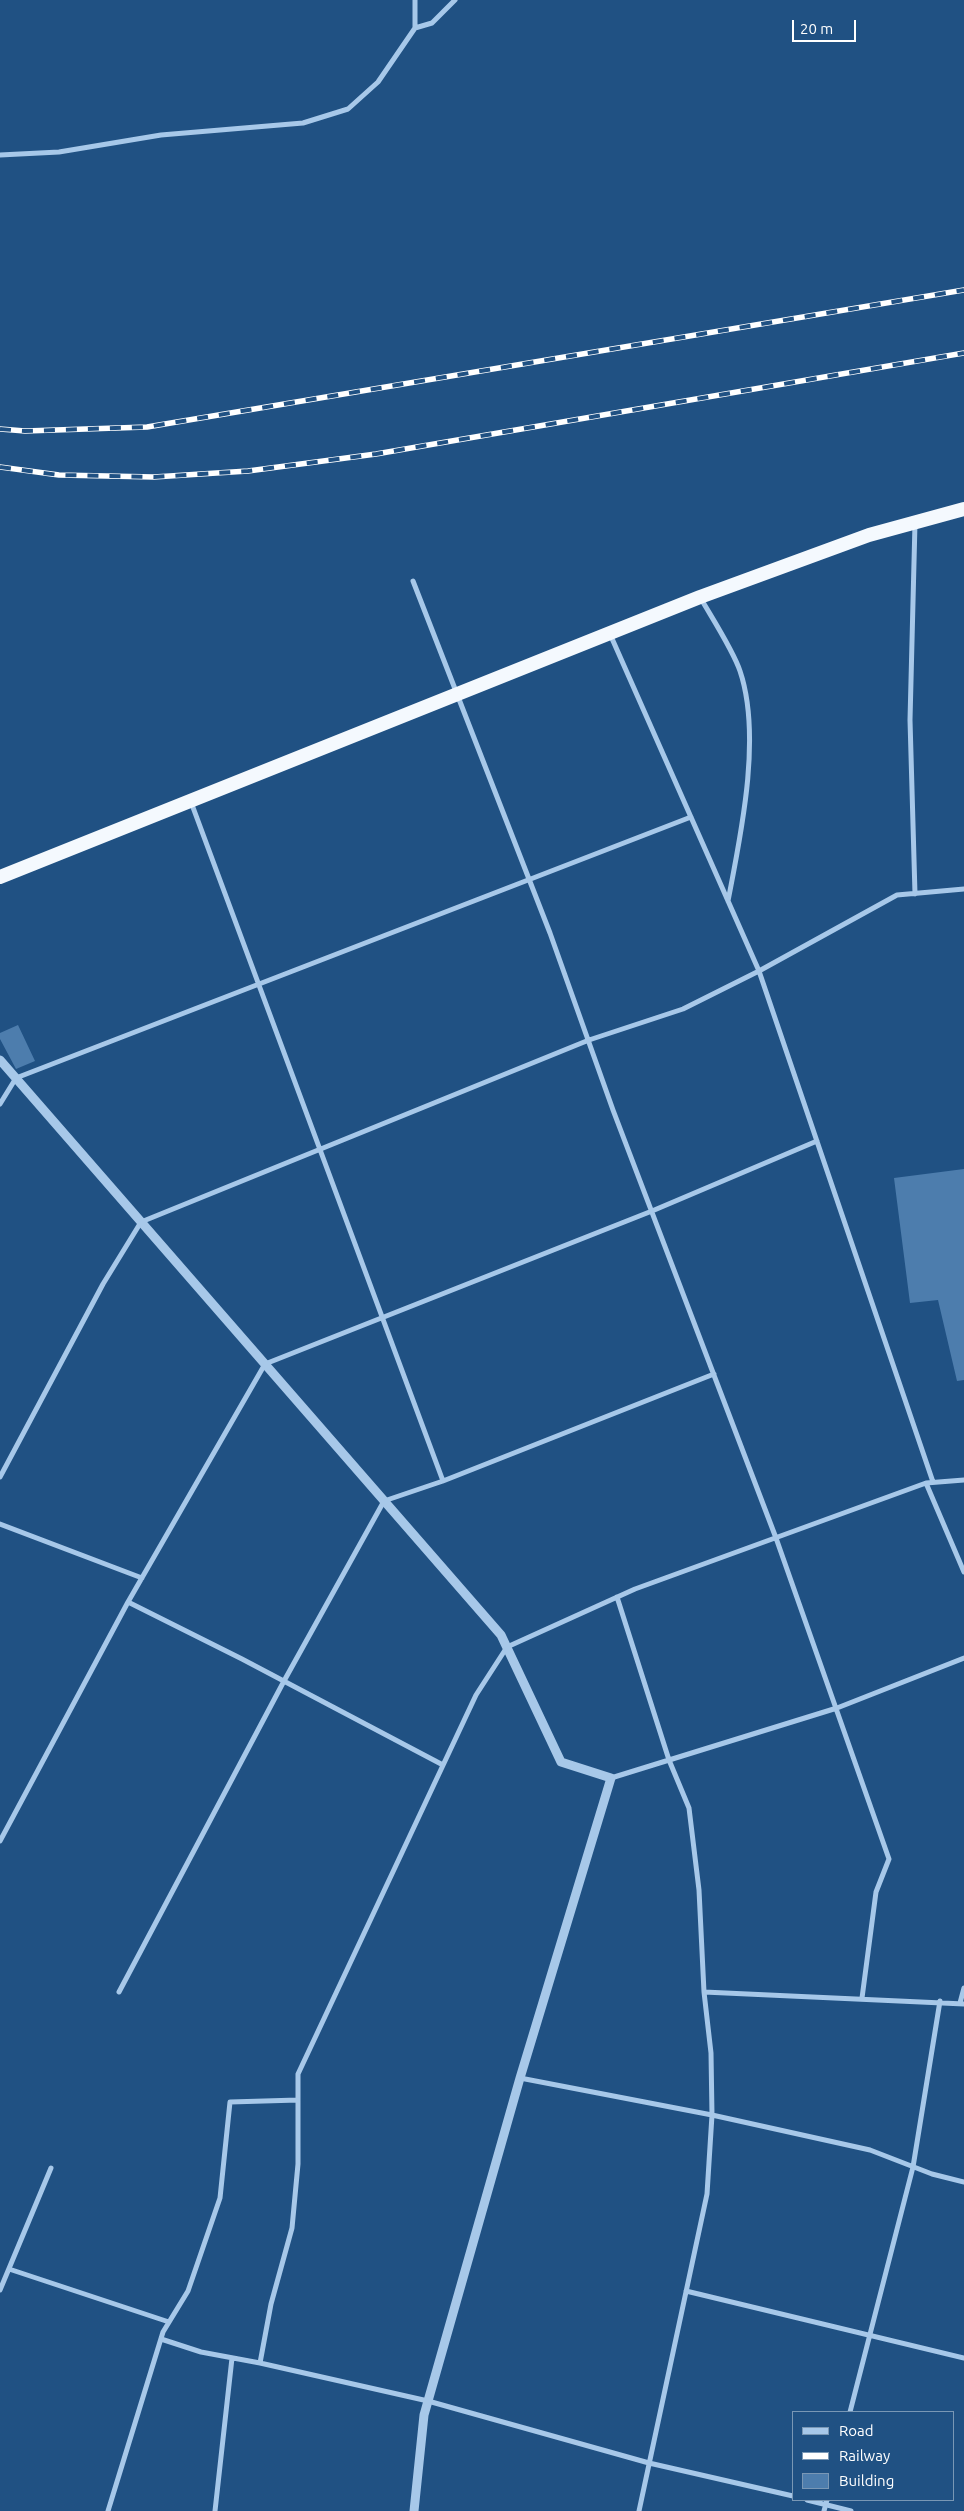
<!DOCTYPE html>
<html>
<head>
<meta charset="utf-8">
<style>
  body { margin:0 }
  #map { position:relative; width:964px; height:2511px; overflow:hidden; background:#205183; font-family:Ubuntu,sans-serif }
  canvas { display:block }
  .legend { position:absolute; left:792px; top:2411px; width:162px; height:90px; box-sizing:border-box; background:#205183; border:1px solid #7997b5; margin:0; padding:6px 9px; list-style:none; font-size:15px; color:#fff }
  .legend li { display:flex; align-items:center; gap:10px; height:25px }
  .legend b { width:25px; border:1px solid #7997b5 }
  .scale { position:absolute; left:792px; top:20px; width:64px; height:22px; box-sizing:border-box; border:2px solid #fff; border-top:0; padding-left:6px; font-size:15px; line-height:18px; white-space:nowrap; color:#fff; -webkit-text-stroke:4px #205183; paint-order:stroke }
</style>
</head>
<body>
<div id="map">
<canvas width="964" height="2511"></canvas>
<ul class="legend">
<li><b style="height:6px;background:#a7c8e9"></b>Road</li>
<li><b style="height:6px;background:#fff"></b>Railway</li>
<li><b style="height:14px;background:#4d7dad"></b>Building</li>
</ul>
<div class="scale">20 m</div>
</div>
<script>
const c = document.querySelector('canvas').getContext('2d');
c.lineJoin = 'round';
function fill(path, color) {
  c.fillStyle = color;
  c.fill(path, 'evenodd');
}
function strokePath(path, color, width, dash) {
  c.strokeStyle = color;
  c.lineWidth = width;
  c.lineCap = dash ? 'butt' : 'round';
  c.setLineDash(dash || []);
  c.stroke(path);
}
const building = new Path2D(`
  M18,1025l17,36 -19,8 -16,-30v-6z
  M964,1169v211l-7,1 -19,-81 -28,3 -16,-125z`);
const minor = new Path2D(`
  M415,28v-28
  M0,155l59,-3 102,-17 142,-12 45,-14 30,-27 37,-54 17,-5 23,-23
  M915,523l-5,197 5,174
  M413,581l137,352 63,177 163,428 113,321 -13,33 -14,106
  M700,597c12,21 33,53 40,74 22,65 1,163 -12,230
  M610,634l149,337 174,511
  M191,802l252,679
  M0,1104l16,-26 675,-261
  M0,1477l103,-193 38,-62 448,-182 94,-31 76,-38 138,-76 67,-6
  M926,1483l38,89
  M0,1524l142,54
  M617,1597l52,163 20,48 10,82 5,102 7,61 1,62 -5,79 -68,317
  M128,1602l114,57 201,106
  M611,1778l226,-70 127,-50
  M0,1841l128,-239 137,-238 387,-153 165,-70
  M119,1992l165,-311 100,-180 59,-20 271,-107
  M704,1992l260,12
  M960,2003l4,-15
  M520,2078l192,37 158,35 62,24 32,8
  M9,2269l160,53
  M0,2290l51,-122
  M686,2291l278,67
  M161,2339l40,13 59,11 168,38 221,62 144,33
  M260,2363l11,-59 21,-76 6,-64v-90l178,-379 31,-48 128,-58 291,-106 38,-3
  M850,2412l63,-245 27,-166
  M807,2500l44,11
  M108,2511l55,-179 25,-41 32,-93 10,-96 68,-2
  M215,2511l17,-153
  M824,2511l3,-11`);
const tertiary = new Path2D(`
  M0,1060l501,575 60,127 50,16 -91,300 -96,337 -10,96`);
const trunk = new Path2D(`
  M0,877l700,-280 169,-62 95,-26`);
const rail = new Path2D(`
  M0,429l25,2 122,-4 817,-137
  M0,467l59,8 95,2 94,-6 128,-17 588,-101`);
fill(building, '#4d7dad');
strokePath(minor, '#a7c8e9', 5);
strokePath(tertiary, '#a7c8e9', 9);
strokePath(trunk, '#f4f9fe', 14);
strokePath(rail, '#fff', 5.5);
strokePath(rail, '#205183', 4, [11]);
</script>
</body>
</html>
